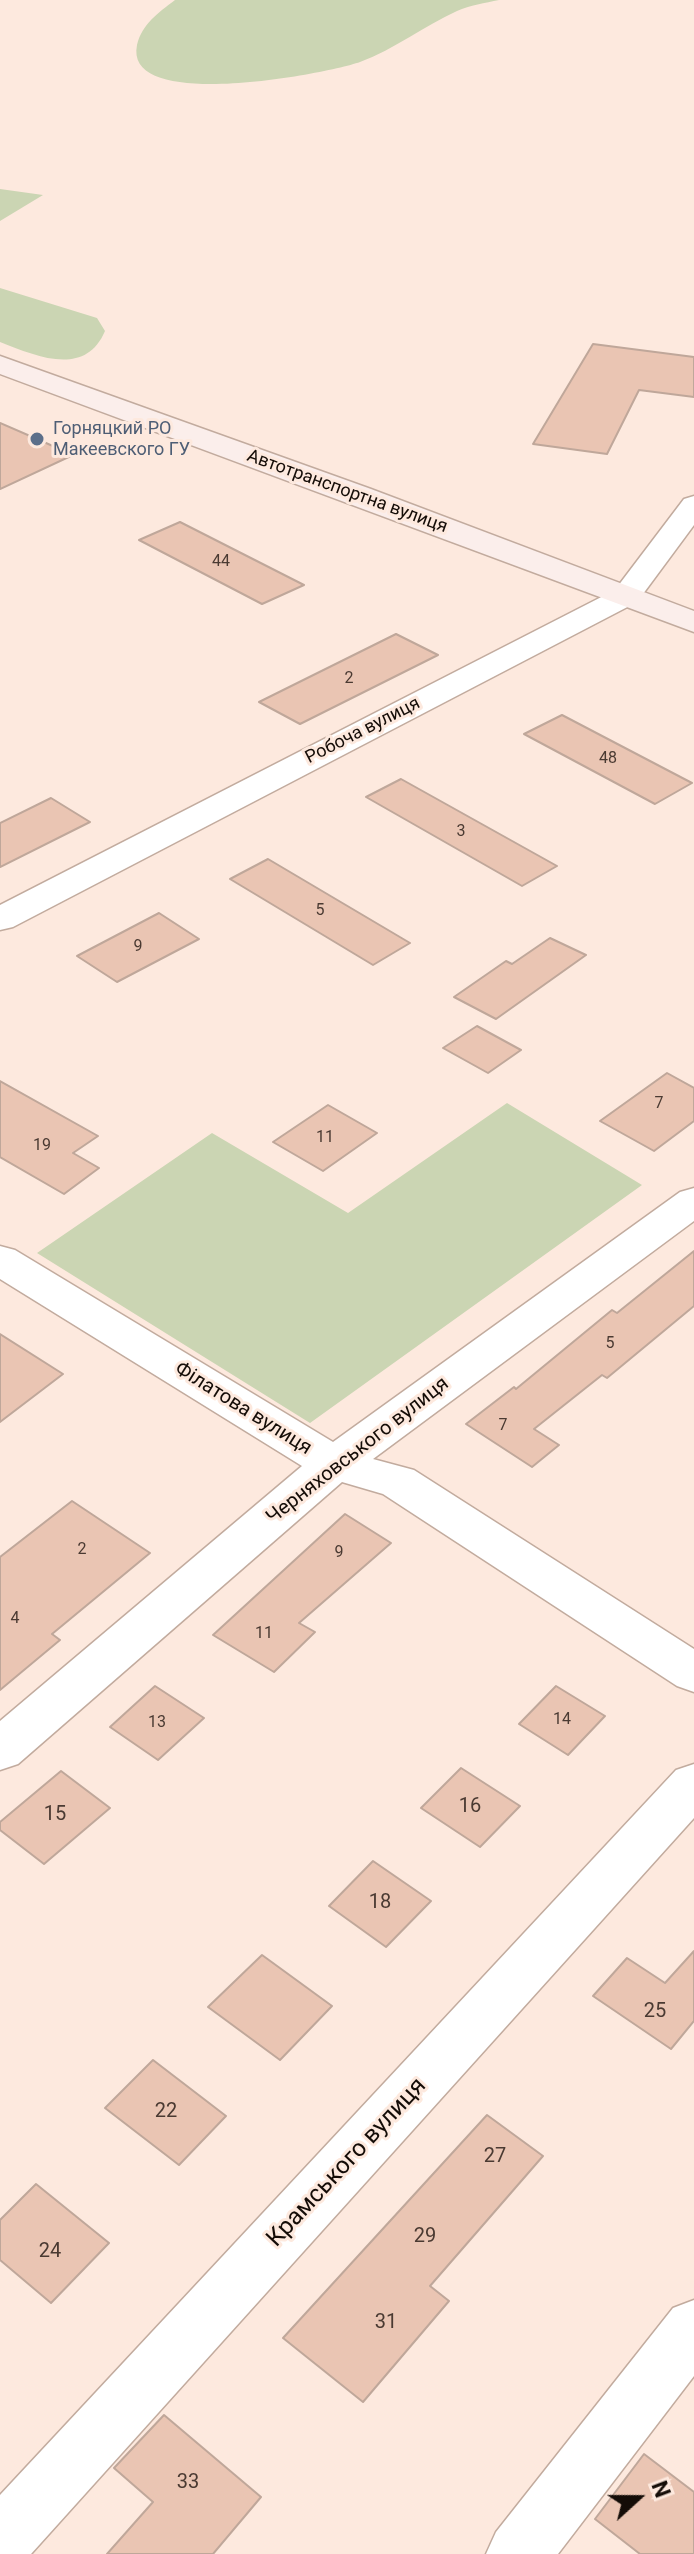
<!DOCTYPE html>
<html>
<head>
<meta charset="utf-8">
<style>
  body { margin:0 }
  #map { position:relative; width:694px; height:2554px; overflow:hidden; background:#fde9de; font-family:Roboto,sans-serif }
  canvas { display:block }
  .north { position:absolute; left:598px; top:2458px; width:80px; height:80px; -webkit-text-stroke:6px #fde9de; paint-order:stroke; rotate:69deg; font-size:22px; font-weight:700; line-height:32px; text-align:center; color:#140c07 }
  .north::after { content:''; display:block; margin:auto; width:28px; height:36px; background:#140c07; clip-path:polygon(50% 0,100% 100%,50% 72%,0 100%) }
</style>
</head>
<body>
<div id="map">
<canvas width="694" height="2554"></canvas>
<div class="north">N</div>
</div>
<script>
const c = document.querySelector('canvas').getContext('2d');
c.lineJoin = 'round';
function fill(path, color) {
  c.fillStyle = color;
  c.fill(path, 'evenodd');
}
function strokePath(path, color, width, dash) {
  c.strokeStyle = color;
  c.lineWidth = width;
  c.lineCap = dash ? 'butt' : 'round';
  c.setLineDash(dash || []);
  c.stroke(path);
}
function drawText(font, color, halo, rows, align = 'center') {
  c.font = font + ' Roboto,sans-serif';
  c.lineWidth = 6;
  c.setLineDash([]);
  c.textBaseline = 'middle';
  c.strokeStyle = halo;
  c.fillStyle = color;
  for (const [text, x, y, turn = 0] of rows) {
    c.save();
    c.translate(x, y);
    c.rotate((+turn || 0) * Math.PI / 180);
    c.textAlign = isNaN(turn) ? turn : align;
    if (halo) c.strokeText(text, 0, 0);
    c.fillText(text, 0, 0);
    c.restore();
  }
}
const green = new Path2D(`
  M175,0h324c-14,3 -29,5 -42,11 -33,15 -62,38 -97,51 -34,12 -237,51 -223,-17 5,-21 21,-32 38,-45z
  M0,189l43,6 -43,26z
  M0,288l97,30 8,13c-20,47 -69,25 -105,11z
  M507,1103l135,82 -332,238 -273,-170 175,-120 136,80z`);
const building = new Path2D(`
  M593,344l101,13v40l-55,-7 -32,64 -74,-10z
  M0,423l37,16 36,16 -73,34z
  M180,522l124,63 -42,19 -123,-64z
  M396,634l42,21 -138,69 -41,-22z
  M562,715l130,68 -37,21 -131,-70z
  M401,779l156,87 -35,20 -156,-89z
  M51,798l39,24 -90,45v-44z
  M268,859l142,84 -37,22 -143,-86z
  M159,913l40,26 -82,43 -40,-26z
  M550,938l36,17 -90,64 -42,-22 52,-36 6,3z
  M477,1026l44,24 -33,23 -45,-25z
  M667,1073l27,15v33l-40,30 -54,-30z
  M0,1081l98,55 -25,17 26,15 -35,26 -64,-37z
  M328,1105l49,28 -54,38 -50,-29z
  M694,1251v55l-87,72 -5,-3 -68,54 25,16 -27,22 -66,-43 48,-37 2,2 96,-79 5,3z
  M0,1334l63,40 -63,48z
  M72,1501l78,52 -98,81 8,6 -60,50v-133z
  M345,1514l46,29 -92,80 16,9 -41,40 -61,-37z
  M155,1686l49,32 -46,42 -48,-33z
  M556,1686l49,30 -37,39 -49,-31z
  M461,1768l59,38 -40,41 -59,-39z
  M61,1771l49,37 -66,56 -44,-34v-8z
  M373,1861l58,40 -45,46 -57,-41z
  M694,1951v70l-23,28 -78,-53 34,-38 38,25z
  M262,1955l70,51 -52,54 -72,-53z
  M153,2060l73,56 -47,49 -74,-57z
  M487,2115l56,41 -113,130 19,15 -86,101 -80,-64z
  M36,2184l73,59 -58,60 -51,-43v-40z
  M164,2415l97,82 -48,57h-106l46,-52 -39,-34z
  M644,2454l50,38v62h-54l-45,-35z`);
const street = new Path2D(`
  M694,496v29l-57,77 -624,325 -13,3v-25l615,-315 69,-91z
  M694,1188v33l-321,238 41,11 280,179v43l-17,-6 -294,-192 -41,-12 -324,282 -18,6v-49l302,-255 -302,-187v-33l15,4 318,192 347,-250z
  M694,1764v54l-663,736h-31v-59l676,-725z
  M694,2300v76l-136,178h-72l10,-22 177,-224z`);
const secondary = new Path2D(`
  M0,356l371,133 323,122v21l-694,-258z`);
const markers = [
  [37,439,8,"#5c6f8a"]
];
const numberNames = [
  ["44",221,562],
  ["2",349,679],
  ["48",608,759],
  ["3",461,832],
  ["5",320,911],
  ["9",138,947],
  ["7",659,1104],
  ["11",325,1138],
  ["19",42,1146],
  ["5",610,1344],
  ["7",503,1426],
  ["2",82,1550],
  ["9",339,1553],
  ["4",15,1619],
  ["11",264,1634],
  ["14",562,1720],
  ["13",157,1723]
];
const farServicenames = [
  ["Горняцкий РО",53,429],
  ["Макеевского ГУ",53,450]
];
const farStreetnames = [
  ["Автотранспортна вулиця",347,492,20],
  ["Робоча вулиця",363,731,-27]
];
const streetNames = [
  ["Філатова вулиця",243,1409,32],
  ["Черняховського вулиця",358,1451,-38]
];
const nearNumbernames = [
  ["16",470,1807],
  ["15",55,1815],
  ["18",380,1903],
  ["25",655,2012],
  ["22",166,2112],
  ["27",495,2157],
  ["29",425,2237],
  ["24",50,2252],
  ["31",386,2323],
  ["33",188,2483]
];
const nearStreetnames = [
  ["Крамського вулиця",347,2163,-47]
];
fill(green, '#cbd5b3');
fill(building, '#eac5b3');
strokePath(building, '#bfa79a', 2);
strokePath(street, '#c2ab9e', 3);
strokePath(secondary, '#c2ab9e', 3);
fill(street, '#fff');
fill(secondary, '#fbeeeb');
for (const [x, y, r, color] of markers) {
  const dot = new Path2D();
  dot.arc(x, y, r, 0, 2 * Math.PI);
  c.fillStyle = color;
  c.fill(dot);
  strokePath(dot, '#fde9de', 3);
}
drawText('16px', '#4a3a32', null, numberNames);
drawText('18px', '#4e5e75', '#fde9de', farServicenames, 'left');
drawText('18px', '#140c07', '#fde9de', farStreetnames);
drawText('20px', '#140c07', '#fde9de', streetNames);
drawText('20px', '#4a3a32', null, nearNumbernames);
drawText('24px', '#140c07', '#fde9de', nearStreetnames);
</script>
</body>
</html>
